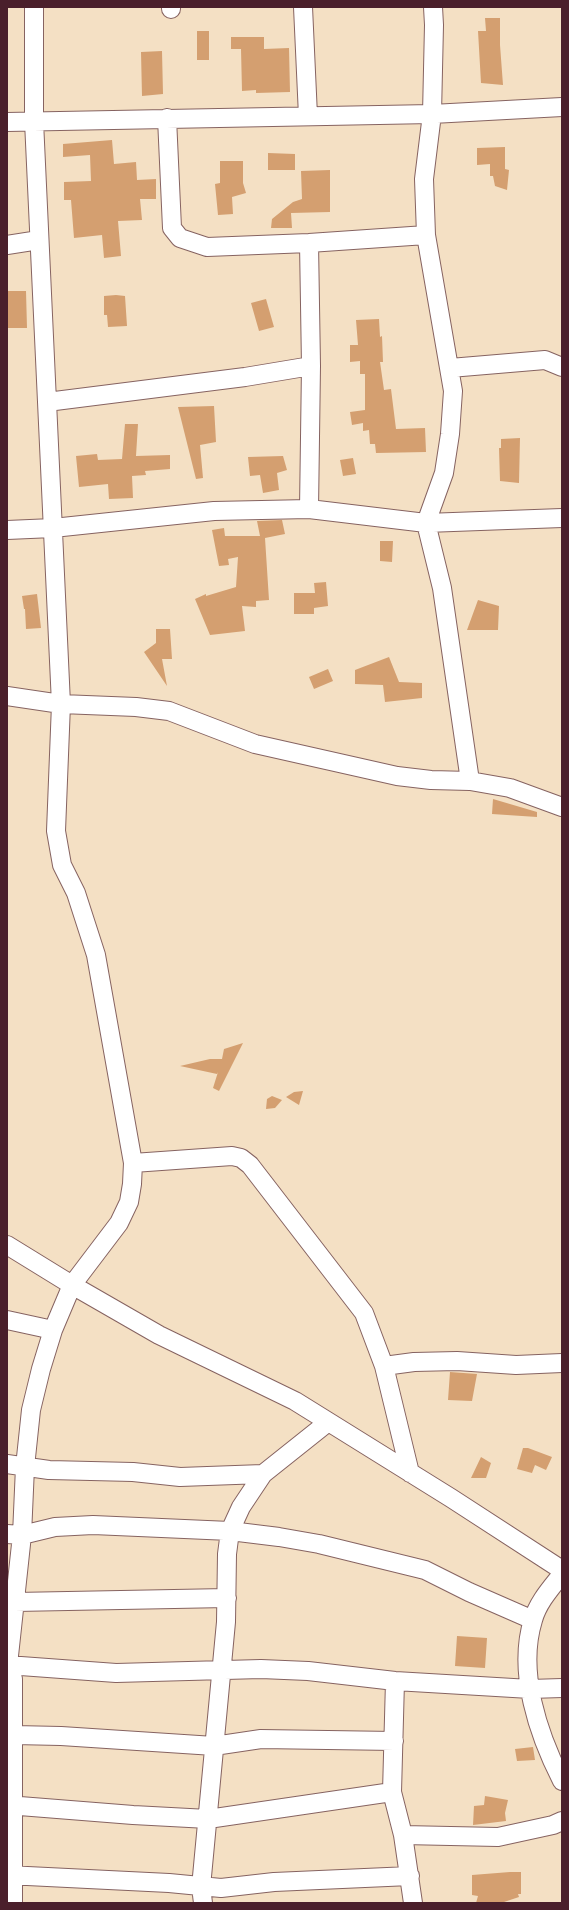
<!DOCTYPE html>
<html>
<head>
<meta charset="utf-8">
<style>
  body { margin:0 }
  #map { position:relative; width:569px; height:1910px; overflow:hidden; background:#f4e0c4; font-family:Dekko,sans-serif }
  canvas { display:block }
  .frame { position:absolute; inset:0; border:8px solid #4a1f2b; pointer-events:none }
</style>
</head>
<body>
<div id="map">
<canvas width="569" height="1910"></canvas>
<div class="frame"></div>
</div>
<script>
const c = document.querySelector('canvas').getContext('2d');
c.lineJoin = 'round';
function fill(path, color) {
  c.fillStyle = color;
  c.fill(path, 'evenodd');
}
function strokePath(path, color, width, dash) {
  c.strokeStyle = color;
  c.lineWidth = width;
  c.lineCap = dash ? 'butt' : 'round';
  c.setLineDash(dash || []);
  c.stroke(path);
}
const building = new Path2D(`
  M485,18h15v27l3,40 -22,-2 -3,-52h8z
  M197,31h12v29h-12z
  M231,37h33v12l25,-1 1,44 -34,1v-3l-14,1 -1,-42h-10z
  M162,51l1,43 -21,2 -1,-44z
  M112,140l2,24 22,-2 1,18 19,-1v20h-16l2,21 -24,1 3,35 -17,2 -2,-23 -28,3 -3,-38h-7v-18l27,-1 -1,-26 -27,2v-13z
  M505,147v22l4,1 -2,20 -12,-4 -2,-10h-3v-12l-13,1v-17z
  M268,153l27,1v16h-27z
  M220,161h23v22l3,10 -14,4 1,17 -15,1 -3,-31 5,-1z
  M330,170v42l-39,1 1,15h-21l1,-9 21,-17 9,-3 -1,-28z
  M7,291h19l1,37h-19z
  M116,295l9,1 2,30 -19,1 -1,-12h-3v-19z
  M266,299l8,28 -15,4 -8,-28z
  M379,319l1,18 2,-1 1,26h-3l4,28 7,-1 5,40 29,-1 1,24 -50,1 -1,-9h-5l-1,-14 -6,1v-8l-11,2 -2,-13 15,-2v-36h-5v-13l-10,1v-17h8l-2,-25z
  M214,406l2,36 -16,3 3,33 -7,1 -18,-72z
  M125,424h13l-2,32 34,-1v14l-25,2 1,4 -14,1 1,22 -24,1 -1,-15 -29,3 -3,-31 21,-2 1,6 24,-1z
  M520,438l-1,45 -19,-2 -1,-33h2v-9z
  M283,456l4,14 -10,3 2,17 -16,3 -3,-18 -10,1 -2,-19z
  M353,458l3,16 -13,2 -3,-16z
  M282,520l3,14 -20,4 4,62 -13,1v6l-14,-1 3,25 -35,4 -15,-36 11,-5v2l30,-9 2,-30 -10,2 1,6 -10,1 -7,-36 12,-2 1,8h35l-3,-15z
  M380,541h13l-1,21 -12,-1z
  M326,582l2,24 -14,2v6h-20v-21h21l-1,-10z
  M37,594l4,34 -15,1 -1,-20h-1l-2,-13z
  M478,600l21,6 -1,24h-31z
  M156,629h14l2,30h-10l5,27 -23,-34 12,-9z
  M389,657l10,25 23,1v15l-37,4 -2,-17 -28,-1v-14z
  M328,669l5,12 -19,8 -5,-12z
  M493,799l44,13v5l-45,-3z
  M243,1043l-24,48 -6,-3 5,-16 -1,2 -37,-8 30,-7h12l2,-10z
  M303,1091l-4,14 -13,-8 8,-5z
  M272,1096l10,4 -7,8 -9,1 1,-10z
  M450,1372l27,2 -5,27 -24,-1z
  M523,1448h5l24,9 -6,13 -11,-5 -3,8 -15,-4z
  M481,1457l10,6 -5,15h-15z
  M457,1636l30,2 -2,30 -30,-2z
  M533,1747l2,13 -18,1 -2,-12z
  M485,1796l23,4 -3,13 1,8 -33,4 1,-19 10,-1z
  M510,1872h11v22h-3l1,3 -18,6h-25l2,-7 -6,-1v-20z`);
const minor = new Path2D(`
  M171,7v2
  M303,7l5,109
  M433,7l1,18 -2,89 -8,65 2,56 27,156 -3,43 -6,39 -18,50 16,65 28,193
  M167,118l5,110 8,10 27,9 102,-4 117,-8
  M7,122l425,-8 130,-7
  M7,245l32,-5
  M450,368l95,-8 17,7
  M47,402l198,-25 66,-11 -2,-123
  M309,509l2,-143
  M7,530l46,-2 161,-17 95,-2 117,14 136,-5
  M7,696l54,8 75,3 33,4 86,33 142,32 34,4 39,1 40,7 52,19
  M133,1163l99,-7 9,2 9,7 114,148 20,53 26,107
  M7,1245l65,40 87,50 136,66 156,97 111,72
  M7,1320l46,10
  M384,1366l30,-4 43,-1 59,4 46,-2
  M7,1464l42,6 84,2 47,5 83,-3
  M7,1534l15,1 33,-8 38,-2 137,6 49,6 40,7 106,26 44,22 64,28
  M562,1574c-11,14 -24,28 -29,46 -16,52 5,114 29,161
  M15,1602l212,-4
  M7,1665l109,8 145,-4 47,2 87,10 135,8 32,-1
  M395,1681l-3,111 11,43 10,68
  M14,1735l47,1 153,10 47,-7 133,2
  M7,1805l126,10 75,4 184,-27
  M403,1835l95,2 55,-12 9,-4
  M7,1875l162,8 52,5 53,-6 136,-6
  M13,1903v-224l-5,-14 14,-130 3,-68 6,-57 10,-41 12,-39 19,-45 47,-62 10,-21 3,-18 1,-21 -37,-208 -20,-62 -14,-28 -6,-34 5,-127 -27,-583v-114
  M203,1903l-2,-16 25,-265 1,-68 3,-23 11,-24 22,-33 64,-51`);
fill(building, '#d49f70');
strokePath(minor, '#866361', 20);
strokePath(minor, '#fff', 18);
</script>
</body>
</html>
